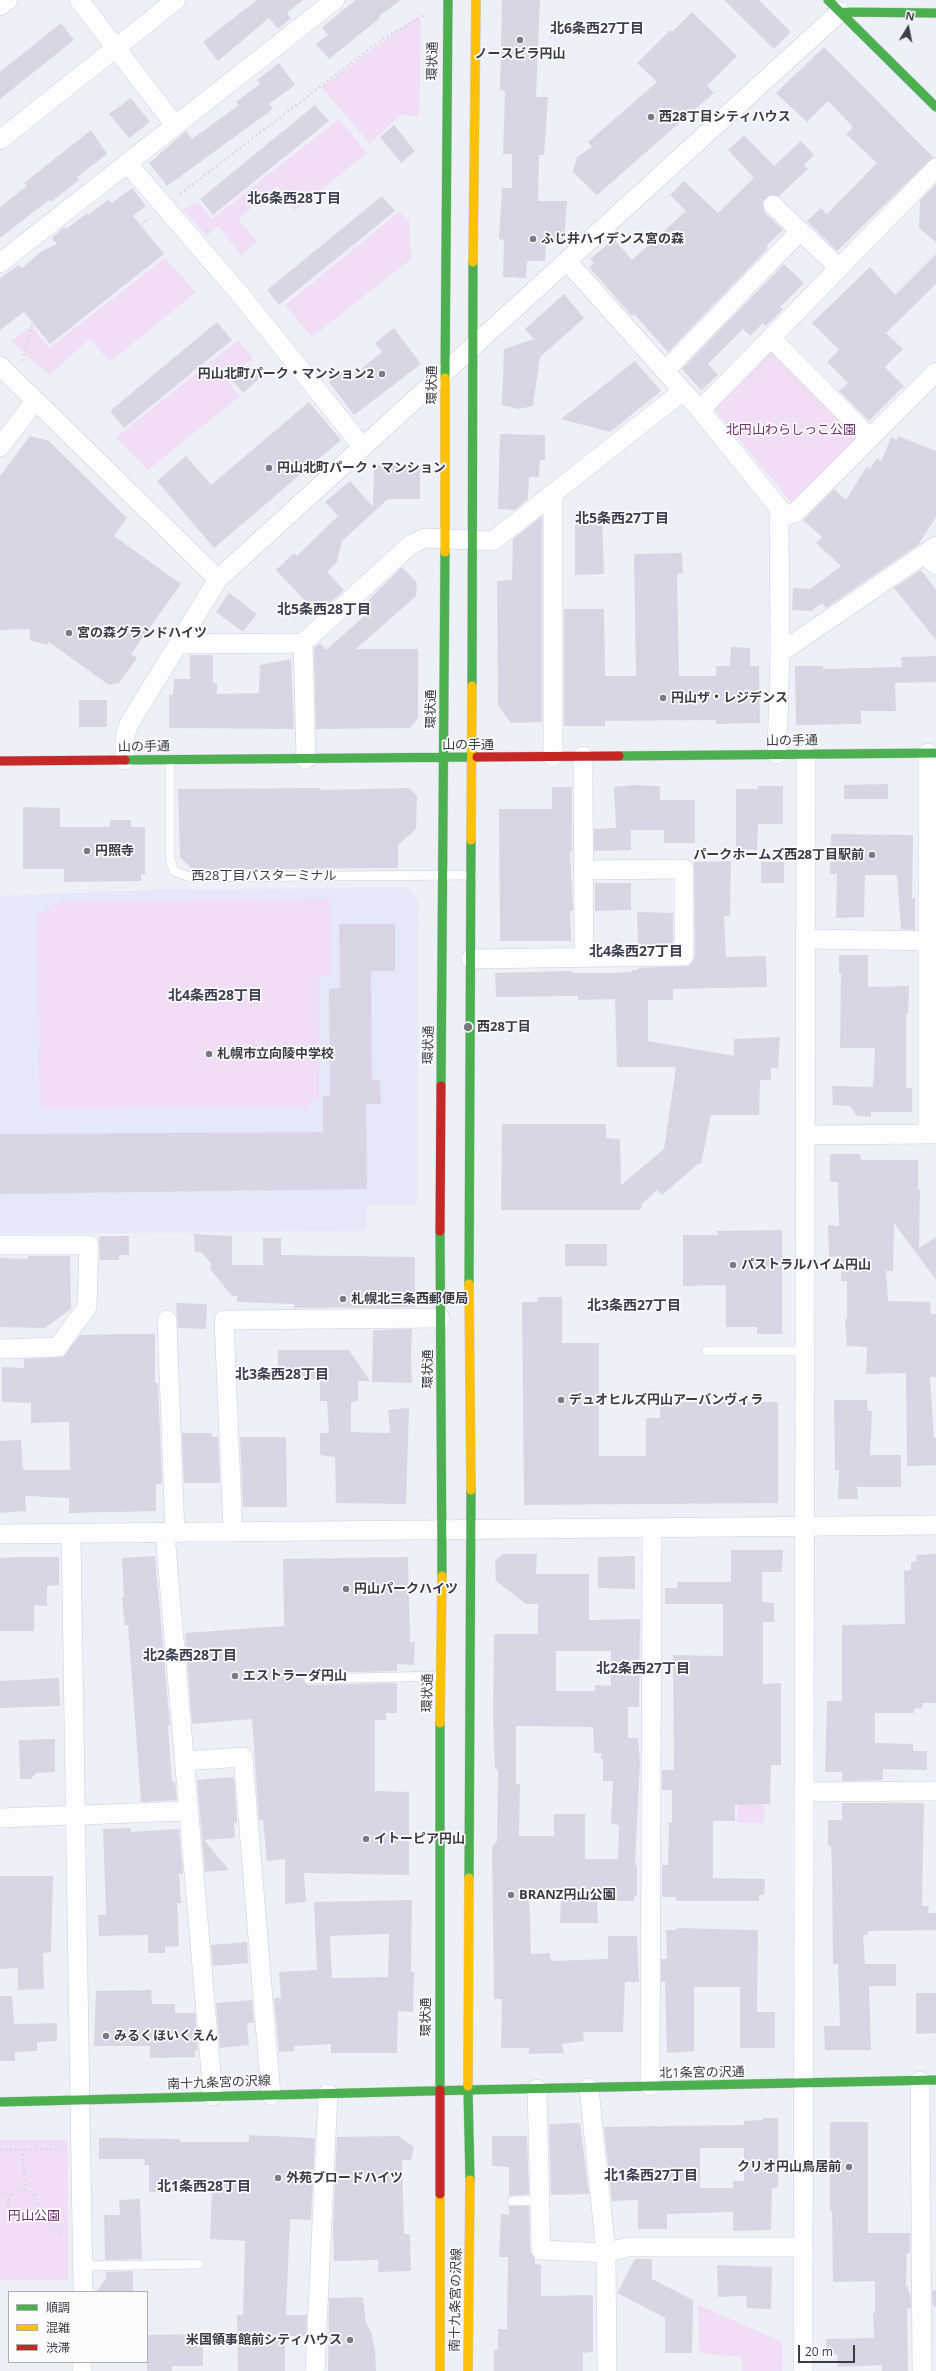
<!DOCTYPE html>
<html>
<head>
<meta charset="utf-8">
<style>
  body { margin:0 }
  #map { position:relative; width:936px; height:2371px; overflow:hidden; background:#eef0f7; font-family:"Open Sans","Noto Sans JP",sans-serif }
  canvas { display:block }
  .legend { position:absolute; left:8px; top:2291px; width:140px; height:72px; box-sizing:border-box; background:#fbfbfb; border:1px solid #aeafb2; margin:0; padding:5px 7px; list-style:none; font-size:12px; color:#3a3c45 }
  .legend li { display:flex; align-items:center; gap:8px; height:20px }
  .legend b { width:20px; border:1px solid #aeafb2 }
  .north { position:absolute; left:888px; top:8px; width:40px; height:40px; -webkit-text-stroke:3px #fbfbfb; paint-order:stroke; rotate:10deg; font-size:11px; font-weight:700; line-height:16px; text-align:center; color:#3a3c45 }
  .north::after { content:''; display:block; margin:auto; width:14px; height:18px; background:#3a3c45; clip-path:polygon(50% 0,100% 100%,50% 72%,0 100%) }
  .scale { position:absolute; left:798px; top:2345px; width:57px; height:18px; box-sizing:border-box; border:2px solid #3a3c45; border-top:0; padding-left:5px; font-size:12px; line-height:14px; white-space:nowrap; color:#3a3c45; -webkit-text-stroke:3px #fbfbfb; paint-order:stroke }
</style>
</head>
<body>
<div id="map">
<canvas width="936" height="2371"></canvas>
<ul class="legend">
<li><b style="height:5px;background:#4caf50"></b>順調</li>
<li><b style="height:5px;background:#ffc107"></b>混雑</li>
<li><b style="height:5px;background:#c62828"></b>渋滞</li>
</ul>
<div class="north">N</div>
<div class="scale">20 m</div>
</div>
<script>
const c = document.querySelector('canvas').getContext('2d');
c.lineJoin = 'round';
function fill(path, color) {
  c.fillStyle = color;
  c.fill(path, 'evenodd');
}
function strokePath(path, color, width, dash) {
  c.strokeStyle = color;
  c.lineWidth = width;
  c.lineCap = dash ? 'butt' : 'round';
  c.setLineDash(dash || []);
  c.stroke(path);
}
function drawText(font, color, halo, rows, align = 'center') {
  c.font = font + ' "Open Sans","Noto Sans JP",sans-serif';
  c.lineWidth = 3.5;
  c.setLineDash([]);
  c.textBaseline = 'middle';
  c.strokeStyle = halo;
  c.fillStyle = color;
  for (const [text, x, y, turn = 0] of rows) {
    c.save();
    c.translate(x, y);
    c.rotate((+turn || 0) * Math.PI / 180);
    c.textAlign = isNaN(turn) ? turn : align;
    if (halo) c.strokeText(text, 0, 0);
    c.fillText(text, 0, 0);
    c.restore();
  }
}
const built = new Path2D(`
  M408,887l10,15 -1,303h-50l-1,26 -366,3v-338l151,-6z`);
const green = new Path2D(`
  M418,16l3,3 -2,97 -19,-1 -30,29 -49,-57z
  M339,119l28,34 -72,58 -18,-25 -39,33 19,23 -16,14 -22,-30 -13,10 -23,-27 15,-7 14,17z
  M399,212l10,8 2,39 -99,78 -27,-32z
  M165,258l31,34 -86,70 -20,-23 -41,36 -38,-34 21,-15 17,22z
  M238,340l15,18 -27,21 14,17 -92,74 -32,-33z
  M772,346l89,90 -70,66 -77,-93z
  M330,898l1,78 -13,1 1,123h-9l-1,7 -265,2 -4,-10 -4,-183 25,-15z
  M738,1800h23v6h4l-1,17h-27z
  M0,2140h67l1,13v127h-68z
  M698,2305l85,37 -1,29h-40v-14l-43,-4z`);
const building = new Path2D(`
  M257,0h46l-16,13 4,5 -13,11 -9,-11 -51,43 -15,-19z
  M356,0h45l-22,16 1,2 -51,41 -13,-15 12,-9 -6,-8z
  M502,0h38l-4,97h12l-4,58h-5l-1,46h29l-3,42h-18l-1,18h-18l-1,17 -23,-1 1,-37 -5,-1 3,-51h10v-34h-9l2,-63 -5,-1z
  M724,0h35l32,32 -17,17z
  M692,12l45,44 -30,30 7,7 -117,102 -24,-23 4,-15 15,-10 -4,-5 69,-60 -20,-19 33,-33 2,2z
  M61,23l13,17 -74,59v-27z
  M824,47l109,110 -96,94 -30,-30 14,-13 6,6 50,-51 -31,-29 7,-7 -25,-26 -21,21 -31,-29z
  M279,63l16,22 -26,19 4,5 -106,77 -18,-23 37,-32 6,8 47,-34 -3,-3 24,-18 -3,-4z
  M131,98l19,24 -21,16 -20,-24z
  M315,105l14,16 -116,94 -13,-16z
  M394,125l21,26 -14,12 -21,-26z
  M91,130l16,24 -30,23 2,3 -28,22 -2,-2 -49,38v-31l27,-21 -3,-3z
  M744,135l30,31 27,-25 13,14 -10,10 4,4 -29,27 -9,-1 -8,7 3,11 18,17 -17,16 2,2 -100,104 -34,-38 -2,2 -43,-49 5,-4 -4,-4 24,-20 18,21 54,-49 -16,-16 14,-14 34,32 36,-35 -26,-28z
  M936,184v58l-17,-14 1,-28z
  M132,188l14,18 -13,10 31,38 -114,90 -26,-32 -24,18v-52l19,-13 3,3 20,-17 15,-7 -5,-6 12,-11 2,2 21,-16 1,2 21,-16 3,4z
  M382,196l13,15 -116,94 -12,-15z
  M936,254v30l-50,49 17,16 -18,18 19,19 -35,35 -30,-30 9,-8 -21,-21 12,-12 -27,-27 58,-56 25,28z
  M784,264l20,19 -24,24 3,2 -17,17 -3,-3 -13,13 -7,-7 -35,35 10,11 -17,15 -19,-21z
  M564,294l20,24 -44,39 -7,49 -14,3 -17,-4 2,-56 30,-10 -9,-10z
  M217,322l15,18 -108,88 -14,-17z
  M394,328l27,36 -67,51 -25,-33 14,-11 8,6 31,-25 -7,-9z
  M635,361l26,30 -51,41 -49,-13z
  M249,365l11,13 -17,15 -12,-14z
  M309,402l32,38 -127,108 -57,-67 29,-25 25,29z
  M500,434l45,1v25h-5l-1,17h-10l-1,22 -13,11 -17,-1z
  M30,436l19,5 78,77 -13,18 67,48 -50,70 6,4 -18,25 -10,2 -60,-43 -2,3 -17,-5v-11l-30,1v-154z
  M898,436l38,15v66l-18,28 -92,63 -4,-5 -11,8 -19,-1 1,-22 17,1 31,-23 -25,-23 6,-6 -19,-17 31,-31 12,11 21,-34 3,3 7,-11 4,4 10,-25 6,3z
  M374,465h46v34h-32l-46,42 -5,21 -10,10 17,18 -26,24 -42,-44 18,-17 3,3 41,-40 -13,-14 25,-21 23,26z
  M602,513l2,61 -29,1v-50l16,-10z
  M542,516v206l-31,1 -13,-18 -1,-124 15,-1 1,-41z
  M682,553l1,20 -6,1 2,102h37v-10h14l1,-19 19,1v18h9l1,57 -44,1v-4l-111,1v5h-41v-117h40l1,67h31l-2,-122z
  M402,567l15,16 -1,13 -60,53h62v69l-8,10 -94,1 -2,-81 6,-5 6,7 44,-39 -6,-7z
  M921,570l15,20v50l-42,-52z
  M229,593l28,21 -14,18 -27,-20z
  M190,655h23v28h4v11l42,-1 1,-28 31,-6 3,70 -125,-1v-33h4l1,-16h16z
  M936,656v26l-41,1 1,28h-35v13l-65,1 -1,-59h28v3l79,-2 -1,-10z
  M79,700h28v27h-28z
  M888,784v15h-44v-14z
  M633,785l27,1v14h35v43h-31v-13h-33v20l-37,1v-22l22,-1 -2,-41z
  M758,786h25v38h-25l-1,26 -21,-1v-60h22z
  M552,787h20v64h-2l3,60h-3l1,30h-71l-1,-132h53z
  M320,788v2l89,-2 8,8 -1,33 -18,16v23l-205,2 -13,-13 -2,-68z
  M23,807l37,1v19h50v-7h21v7h14v47h-4v7l-77,1v-13h-41z
  M831,834l82,1 -1,63h3v32l-14,-1 -4,-54h-32l-1,42 -28,1 1,-44h-7z
  M731,861l-1,55h-6l2,41 40,-1 1,31 -94,2v11h-25v41l86,15v-17l46,-2 -2,31h-7v12h-11l-1,35h-48l-10,49h-3l-36,31 -5,-5 -15,14 -2,6h-139l1,-86h104v14l14,1 1,46 43,-36 12,-82h-59l-2,-68 -37,1v-4l-82,1 -1,-24 77,-2v2h40l20,-1v-2h6v-2l51,-2 6,-10 -1,-94z
  M761,862h23v21h-23z
  M595,883h36v27l-36,1z
  M637,912l36,1v32l-35,1z
  M339,924h56v47h-24l1,109h8l1,24h-15l1,85 -367,5v-60l323,-2v-36h7l-1,-107 11,-1z
  M839,955h29v32l41,-1 -1,28h-2v74h6v24h-41v5l-14,-1 -7,-10 -17,-1 -1,-19 41,1 2,-39h-35l1,-74h-2z
  M830,1154h30l1,6h57v30h2l-1,58 17,-11v43l-42,-57 -1,48h-7l2,30 42,1 1,12h5v63h-6l4,61h2v27l-29,1 -1,-93 -40,1 1,-27 -20,-1 -2,-27h2v-38h-6v-25l-12,1 -1,-32 11,1 -1,-44h-8z
  M782,1230v104h-25v-7h-31v-42l-43,1v-51h35l-1,-4z
  M194,1234l38,2v29h31v-27h18v17l134,2v50l-121,1v-4l-57,-2v-6h-5l-22,-27 1,-6 -9,-10 -7,-1z
  M99,1236h30v19h-10v5h-19z
  M565,1244h42v22h-42z
  M28,1256h42l1,53 -26,19 -45,-1v-69l28,1z
  M538,1297h24v46h37v113h47v-38h14v-16h118v101l-254,2 -2,-203h15z
  M176,1303l31,1 -1,25 -28,-1z
  M412,1329l-1,30 1,24 -40,-1 1,-52z
  M116,1334h39v49h3l4,101h-6v27l-87,2v-15l-44,-2 1,15 -26,2v-72l21,-1 2,30h47l-1,-48 -38,1v-20l-29,-1v-35l22,1v-9l39,-2 17,-22z
  M278,1350h71l21,31h-12v20l-7,1v30l39,1 -2,-23 21,-2 -3,96 -70,-1 -1,-46 -15,-2v-22h9l-2,-32h-7v-22l-42,2z
  M834,1400h33l1,11h4l-2,44h31v32h-44l1,12h-20l1,-29h-4z
  M182,1433h30v4h6l2,46h-36z
  M240,1437h46l1,70h-44z
  M731,1550h52l-1,22h-20v30l12,1v19h-11v62l18,-1v82h-10l-1,39 -35,1v16h-22v57l52,1 -1,16h-5v6h-83v-4h-14v-32h6l1,-43 3,1v-33h-10v-20h12l-1,-115 50,1v-52h-58v-16h12v-6h54z
  M503,1554h34l-1,20h53v46l51,-1 -1,88h-11v31h10l2,24 -5,103h2v31h-3v5h-37l1,22h-38l1,-29h-32l2,60 19,-1 1,8 57,-2v-23h29l2,46h-14l-2,50h-40l1,9 -22,3 2,9 -35,1v-6h-28l1,-49h-8l-2,-152 5,-6 1,-72h-3l-2,-53 1,-82h44v-30h-12l-30,-23 -1,-20zM556,1651h55v35l-16,-1v6h-39zM516,1726l77,1 1,26h7v6h2v22h10l-2,43 8,1 -1,34h-33v-45h-31v22h-35l1,-52h-4z
  M936,1554v149h-14v5l-8,1v4h-39v30l38,1v7h14v19l-44,-1v11l-41,1v-9h-17l2,-71h15v-76l63,-1 -1,-53 7,-1v-8l6,-1 -1,-6z
  M155,1556l15,169 -2,1 4,56h3l2,18 -36,2 -13,-177h-3l-3,-27 2,-1 -2,-39z
  M635,1556v33l-37,-1v-31z
  M13,1557h46v28l-12,1v20l-13,-1v26h-34v-73z
  M408,1557l2,85h5l-1,23 -17,-1v7l-88,2 -6,6 1,3 5,3 88,-2v30h-11v7h-11v71l34,1v83l-105,-2 2,29 -21,2v-45l-18,2 -4,-41h-4l-7,-101 -60,5 -7,-91 99,-7 -1,-67z
  M59,1678l1,28 -60,2v-27z
  M55,1739v33l-19,1 -5,6h-11l-1,-39z
  M234,1777l3,45 -3,1 1,15 -31,2 25,30 -24,2 -8,-92z
  M842,1803h82l-2,103h7l-1,7h8v17l-68,1v4h-5l2,29h31v22h-27l2,64h-46l-1,-24h16l-2,-62h-5l-1,-93 -1,-25h-3v-26h14z
  M131,1828v4l48,-3 4,45h-4l2,29h-4l2,43 -14,1v6h-17v-18l-49,1 -1,-21h8l-3,-86z
  M0,1876h53l-2,76 -8,1 1,36 -26,1v-22l-18,1z
  M412,1900l-1,72h3l-1,40 -15,-1 -1,42h-66v-9l-37,2v5l-15,1 -5,-54h7l-2,-26 38,-2 -3,-68zM389,1934l-1,43 -56,1 -2,-42z
  M676,1928l82,2 -1,82h18v36h-35v-61h-46v64l-27,2 -2,-71h-4v-23h6l-1,-29h10z
  M247,1942l1,21 -35,3 -2,-21z
  M151,1990l1,14h23v9h20l3,37h-3v7l-45,1v-12h-56l2,-55z
  M916,1993h20v40l-20,1z
  M0,1996h12l2,28 43,-1v18l-20,1v9l-22,1v9h-15z
  M252,2000l2,23h-7l2,22 -29,3 -4,-45z
  M763,2118h15v69l-6,1 -1,42 -38,1v-19l-66,2v15h-29v-29l-26,1 -8,-74 140,-2v-4l19,-1zM700,2148h44v33h-11v7h-33z
  M830,2122h38v111h42v20h-3l-1,33h2v6h2l1,16 -4,1 1,62h-26v-6l-44,2 -1,-13 -10,1 -1,-16 48,-1 -1,-25h2v-32l-42,1 -1,-71h-2z
  M580,2123l9,71 -38,1 -2,-71z
  M249,2135l66,3 -4,82 -21,-1 -4,96h21l-1,21h-21v35h-47l-1,-56h6l2,-74 -35,-2 2,-47h-63v-27h-5l1,-6h-46v-21l81,1v3h69z
  M398,2136l16,11 -3,13h-9l2,74h6l1,37 -33,1v-12l-44,1 -1,-32 4,-92z
  M492,2136h35l2,58 -20,2v-29l-17,-1z
  M140,2199l2,60 -37,1 -1,-45h16l-1,-15z
  M509,2206h20l1,44 5,9v5l6,1v31l52,-1v57l-10,1v18h-89v-21h4v-21h9l1,-72h-9l2,-43 8,1z
  M635,2259h17v20l41,21 -1,53h-27v-35l-48,-25z
  M717,2265l55,2 -1,42 -24,-1 -1,-12 -28,1z
  M133,2271v21h-37l10,-14v-6z
  M936,2290v17h-3l-1,-16z
  M363,2297l3,26 5,8 4,19 1,21h-48l1,-73z
  M203,2334v32h-31v5h-25v-36z`);
const path = new Path2D(`
  M180,194l204,-156 42,-24
  M23,361l14,-57 113,-86
  M23,2149l2,40
  M0,2150l61,-1
  M8 2205a15 15 0 1 1 30 0a15 15 0 1 1-30 0Z
  M0,2192l11,3
  M37,2212l25,22`);
const lane = new Path2D(`
  M170,760v99l4,12 16,6 282,-2
  M706,1351h99
  M309,1679l132,-3
  M512,2201l28,-1
  M83,2266l116,-2`);
const street = new Path2D(`
  M79,0l96,125
  M0,6l8,-6
  M0,140l176,-140
  M127,163l112,130 123,153
  M773,205l66,63
  M567,261l133,149 79,98 1,145 -3,101
  M0,263l335,-263
  M771,338l99,100
  M0,366l218,213
  M665,371l134,-139
  M700,410l71,-72 165,-170
  M0,447l35,-46
  M780,518l16,-6 140,-140
  M924,555l12,10
  M178,644l125,-1
  M780,653l156,-107
  M928,753v381
  M583,756l1,202
  M553,757v-264
  M306,759l-3,-116 107,-98 15,-7 68,3 190,-150
  M125,760v-24l4,-12 89,-145 622,-567
  M806,939l130,2
  M471,959l213,-3v-87l-100,1
  M806,1135l130,-1
  M0,1245h89l-2,62 -29,40 -58,2
  M167,1320l8,213
  M233,1532l-9,-212 216,-2
  M165,1533l48,563
  M0,1534l936,-9
  M71,1534l12,758
  M184,1761l59,-4 28,338
  M804,1792l132,-1
  M0,1818l187,-7
  M920,2081l2,290
  M650,2086l2,-558
  M589,2088l17,165 22,-6h175
  M537,2089l4,161 65,3 1,118
  M82,2371v-9
  M315,2371l13,-277
  M803,2371l3,-1617`);
const fast = new Path2D(`
  M828,0l108,107
  M840,12l96,1
  M445,378l3,-378
  M472,686l1,-424
  M619,756l317,-3
  M125,760l352,-3
  M441,1086l4,-534
  M440,1231l2,345
  M469,1284l2,-444
  M469,1878l2,-388
  M468,2086v4l468,-10
  M440,2090v-367
  M0,2102l468,-12 2,90`);
const slow = new Path2D(`
  M473,262l3,-262
  M445,552v-174
  M471,840l1,-154
  M469,1284l2,206
  M440,1723l2,-147
  M468,2086l1,-208
  M440,2194v177
  M468,2371l2,-191`);
const jam = new Path2D(`
  M477,757l142,-1
  M0,761l125,-1
  M440,1231l1,-145
  M440,2090v104`);
const markers = [
  [520,40,4,"#797b83"],
  [651,117,4,"#797b83"],
  [533,239,4,"#797b83"],
  [382,374,4,"#797b83"],
  [269,468,4,"#797b83"],
  [69,633,4,"#797b83"],
  [663,698,4,"#797b83"],
  [87,851,4,"#797b83"],
  [872,855,4,"#797b83"],
  [468,1027,5,"#797b83"],
  [209,1054,4,"#797b83"],
  [733,1265,4,"#797b83"],
  [343,1299,4,"#797b83"],
  [561,1400,4,"#797b83"],
  [346,1589,4,"#797b83"],
  [235,1676,4,"#797b83"],
  [366,1839,4,"#797b83"],
  [511,1895,4,"#797b83"],
  [106,2036,4,"#797b83"],
  [849,2167,4,"#797b83"],
  [278,2178,4,"#797b83"],
  [350,2340,4,"#797b83"]
];
const poiNames = [
  ["ノースビラ円山",520,54,"center"],
  ["西28丁目シティハウス",659,117],
  ["ふじ井ハイデンス宮の森",541,239],
  ["円山北町パーク・マンション2",374,374,"right"],
  ["円山北町パーク・マンション",277,468],
  ["宮の森グランドハイツ",77,633],
  ["円山ザ・レジデンス",671,698],
  ["円照寺",95,851],
  ["パークホームズ西28丁目駅前",864,855,"right"],
  ["西28丁目",477,1027],
  ["札幌市立向陵中学校",217,1054],
  ["パストラルハイム円山",741,1265],
  ["札幌北三条西郵便局",351,1299],
  ["デュオヒルズ円山アーバンヴィラ",569,1400],
  ["円山パークハイツ",354,1589],
  ["エストラーダ円山",243,1676],
  ["イトーピア円山",374,1839],
  ["BRANZ円山公園",519,1895],
  ["みるくほいくえん",114,2036],
  ["クリオ円山鳥居前",841,2167,"right"],
  ["外苑ブロードハイツ",286,2178],
  ["米国領事館前シティハウス",342,2340,"right"]
];
const streetNames = [
  ["環状通",433,61,-89],
  ["環状通",432,385,-90],
  ["環状通",431,709,-90],
  ["山の手通",792,741,-1],
  ["山の手通",468,745],
  ["山の手通",144,747,-1],
  ["西28丁目バスターミナル",264,876],
  ["環状通",429,1045,-89],
  ["環状通",428,1369,-90],
  ["環状通",428,1693,-89],
  ["環状通",426,2017,-90],
  ["北1条宮の沢通",702,2073,-1],
  ["南十九条宮の沢線",219,2083,-2],
  ["南十九条宮の沢線",456,2300,-89]
];
const parkNames = [
  ["北円山わらしっこ公園",791,430],
  ["円山公園",34,2216]
];
const neighbourhoodNames = [
  ["北6条西27丁目",597,29],
  ["北6条西28丁目",294,199],
  ["北5条西27丁目",622,519],
  ["北5条西28丁目",324,610],
  ["北4条西27丁目",636,952],
  ["北4条西28丁目",215,996],
  ["北3条西27丁目",634,1306],
  ["北3条西28丁目",282,1375],
  ["北2条西28丁目",190,1656],
  ["北2条西27丁目",643,1669],
  ["北1条西27丁目",651,2176],
  ["北1条西28丁目",204,2187]
];
fill(built, '#e5e8f9');
fill(green, '#f1ddf5');
fill(building, '#dad5e5');
strokePath(lane, '#ccced6', 10);
strokePath(street, '#ccced6', 20);
strokePath(fast, '#ccced6', 10);
strokePath(slow, '#ccced6', 10);
strokePath(jam, '#ccced6', 10);
strokePath(path, '#dadadc', 2.5, [2, 3]);
strokePath(lane, '#fcfdfe', 9);
strokePath(street, '#fcfdfe', 19);
strokePath(fast, '#4caf50', 9);
strokePath(slow, '#ffc107', 9);
strokePath(jam, '#c62828', 9);
for (const [x, y, r, color] of markers) {
  const dot = new Path2D();
  dot.arc(x, y, r, 0, 2 * Math.PI);
  c.fillStyle = color;
  c.fill(dot);
  strokePath(dot, '#fbfbfb', 1.5);
}
drawText('bold 13px', '#3a3c45', '#fbfbfb', poiNames, 'left');
drawText('13px', '#3a3c45', '#fbfbfb', streetNames);
drawText('13px', '#723072', '#fbfbfb', parkNames);
drawText('bold 14px', '#3d3f52', '#fbfbfb', neighbourhoodNames);
</script>
</body>
</html>
